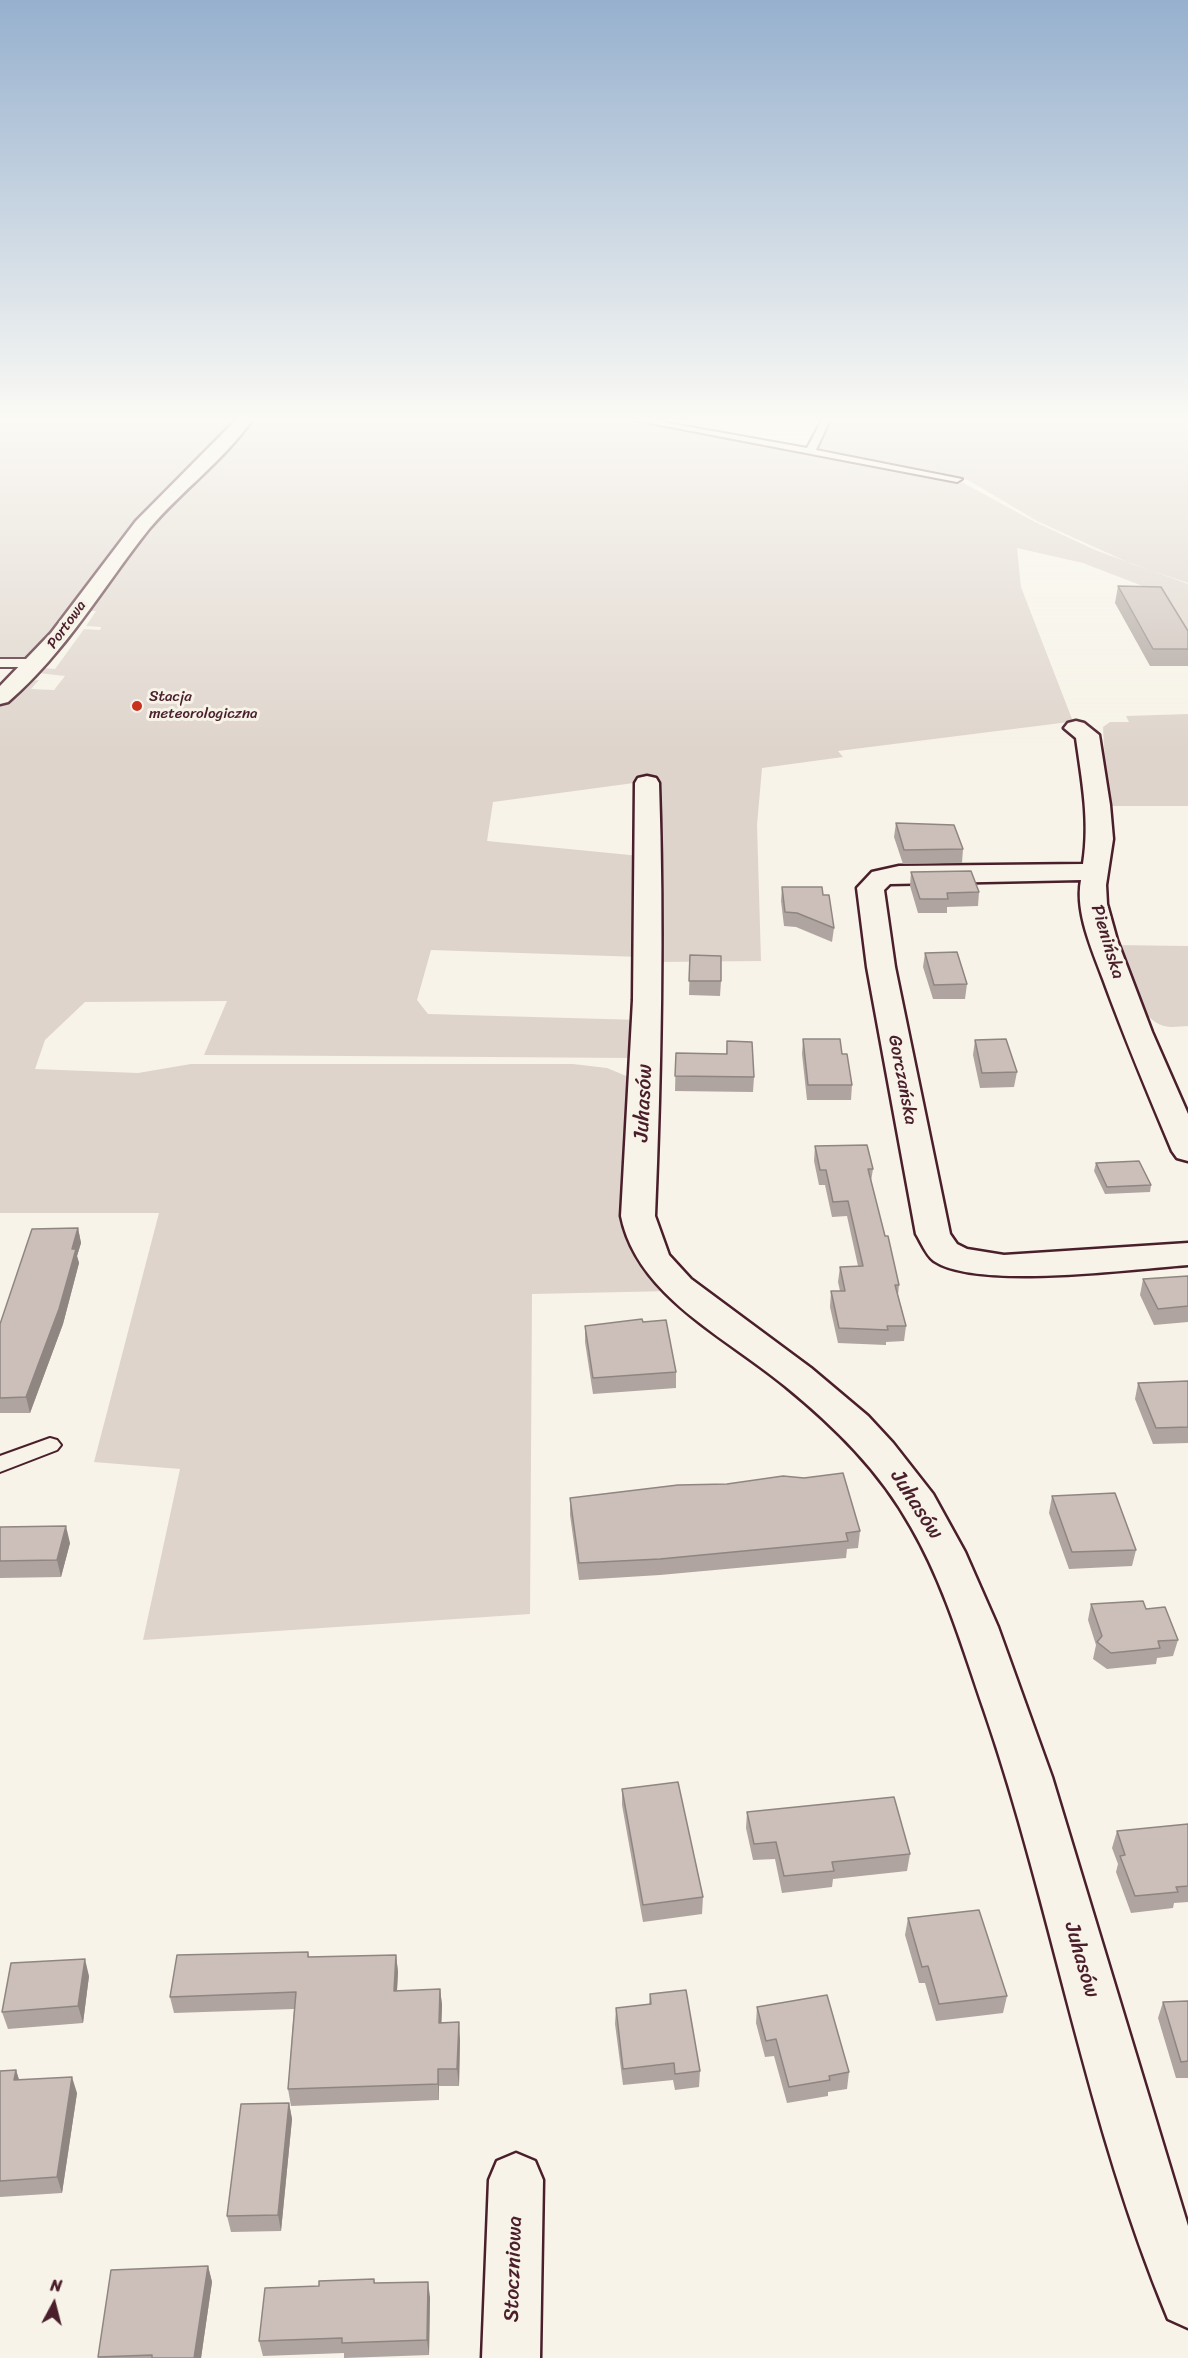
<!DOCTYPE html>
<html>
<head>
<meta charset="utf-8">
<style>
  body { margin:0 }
  #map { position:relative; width:1188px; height:2358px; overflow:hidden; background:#f7f3e8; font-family:Sriracha,sans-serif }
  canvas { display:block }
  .north { position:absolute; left:24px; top:2274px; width:60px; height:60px; -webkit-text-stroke:4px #f7f3e8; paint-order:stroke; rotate:7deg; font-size:16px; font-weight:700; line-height:24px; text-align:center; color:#4a1f2b }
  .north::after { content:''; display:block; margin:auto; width:21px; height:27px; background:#4a1f2b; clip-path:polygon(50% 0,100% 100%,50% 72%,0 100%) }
</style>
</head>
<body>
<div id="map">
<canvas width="1188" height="2358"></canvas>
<div class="north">N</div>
</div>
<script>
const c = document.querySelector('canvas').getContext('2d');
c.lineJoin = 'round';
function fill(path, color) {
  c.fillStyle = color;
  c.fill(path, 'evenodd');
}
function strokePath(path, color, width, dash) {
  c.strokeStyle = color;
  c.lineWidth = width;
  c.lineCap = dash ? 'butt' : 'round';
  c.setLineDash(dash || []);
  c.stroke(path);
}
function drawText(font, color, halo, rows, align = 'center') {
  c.font = font + ' Sriracha,sans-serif';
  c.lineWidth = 6;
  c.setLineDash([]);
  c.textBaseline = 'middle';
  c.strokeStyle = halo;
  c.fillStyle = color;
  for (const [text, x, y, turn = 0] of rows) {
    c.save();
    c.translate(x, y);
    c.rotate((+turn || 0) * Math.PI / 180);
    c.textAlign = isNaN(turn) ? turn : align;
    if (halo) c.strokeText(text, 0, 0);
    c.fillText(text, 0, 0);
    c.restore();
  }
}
const green = new Path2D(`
  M0,420h241l-207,236 -34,5z
  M248,420h381l24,3 307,58 75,41 60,28 93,34v53l-22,-42 -83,-32 -66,-15 4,39 51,132 -3,3 -231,29 5,6 -81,11 -5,57 4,136 -102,1 -18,-180 -148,20 -6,39 153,15 1,101 -210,-7 -14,50 11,14 212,6 -7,38 -429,-3 23,-54 -142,1 -40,38 -10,29 103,4 53,-9h382l34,4 29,12 -4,53 39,158 -139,3 -2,320 -387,26 37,-171 -86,-7 65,-249h-159v-509l29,-23 10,-1 -8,9 23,1 11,-14 -27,-3 6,-5 11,1 29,-40 16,1 1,-3 -15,-1 10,-15h-12l63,-84 83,-84z
  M831,420h357v163l-56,-19 -95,-43 -69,-41 -150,-28z
  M1188,714v92h-81l-4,-79 7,-5h19l-3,-6z
  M1112,945l76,1v80c-7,0 -16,2 -24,0 -26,-6 -41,-57 -52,-81z`);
const lane = new Path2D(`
  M634,420h17l156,28 15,-28h8l-14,30 146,29 -5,3z
  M0,659h39l6,4 -6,4h-39z
  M50,1438l7,2 4,5 -4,5 -57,22v-16z`);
const street = new Path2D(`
  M236,420h16c-29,41 -71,71 -103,109 -47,59 -83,123 -141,173l-8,2v-18l51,-53 85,-112z
  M1076,721l8,2 15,12 11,70 3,34 -7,46 1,19 10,36 35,92 36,82v47l-11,-3 -5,-7c-24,-57 -48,-114 -69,-172 -11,-30 -28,-67 -22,-99l-191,4 -6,6 11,77 55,267 7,10 10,5 37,6 184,-12v22c-56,4 -211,25 -254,-4 -8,-6 -13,-19 -18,-27l-49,-267 -10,-79 15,-16 27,-6 184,-2c7,-43 -1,-83 -7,-126l-12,-10 4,-5z
  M647,776l9,2 3,5c5,144 2,289 -4,433l14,39 22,24 120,89 57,48 25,27 40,51 32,58 33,75 54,150 136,449v102l-20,-9c-82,-196 -115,-408 -184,-609 -21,-61 -40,-126 -73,-183 -31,-56 -77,-101 -126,-141 -59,-49 -148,-90 -164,-170l12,-216 2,-217 3,-5z
  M516,2153l19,8 8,19 -3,178h-58l7,-178 8,-19z`);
const wall = new Path2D(`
  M1118,586l70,45v35h-38l-35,-63z
  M896,823l67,26 -1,14 -59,1 -9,-27z
  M911,872l68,20 -1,14 -31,1v6h-29l-8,-27z
  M782,887l41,8 11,33 -2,14 -36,-15 -12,-1 -3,-25z
  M925,953l42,31 -2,15h-32l-10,-32z
  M690,955l31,26 -1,15 -31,-1z
  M803,1039l39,15 10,31 -1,15h-44l-5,-46z
  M975,1040l42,32 -3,15 -34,1 -7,-33z
  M727,1041l27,36 -1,15 -78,-1 1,-38 50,1z
  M815,1146l58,23 -2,12 14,55 14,49 -1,10 8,31 -2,15 -18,1v3l-48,-2 -8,-36 1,-16h9l-2,-9 2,-15 18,-1 -11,-50 -15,1 -7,-32h-6l-5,-24z
  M1096,1163l55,22 -1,7 -45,2 -11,-23z
  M78,1228l3,15 -4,13 2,7 -16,61 -33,89h-30v-89z
  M1188,1276v46l-34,3 -14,-30 3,-16z
  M585,1326l91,46v16l-83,6 -8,-52z
  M1188,1381v62l-35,1 -18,-45 3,-16z
  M1052,1496l84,54 -4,16 -63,3 -20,-56z
  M570,1498l290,33 -2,17 -11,1 -1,9 -186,17 -81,5 -9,-65z
  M0,1527l70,16 -9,34 -61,1z
  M1091,1604l55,5 32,31 -5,16 -16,2 -1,6 -49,5 -14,-10 3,-14 -8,-25z
  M622,1789l81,108 -1,17 -59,8 -21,-117z
  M747,1812l163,42 -3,17 -74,8 -1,8 -50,6 -7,-34 -22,1 -7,-32z
  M1188,1824v78l-14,1 -1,5 -42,5 -15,-41 2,-8 -6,-16 5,-17z
  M908,1918l99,78 -4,17 -67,8 -11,-38h-6l-14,-48z
  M308,1952l1,5 87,-2 2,17 -1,19 43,-2 2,16 -1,18 19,16 -1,47h-20v14l-148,6 -3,-17 6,-80 -120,4 -4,-16z
  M89,1976l-6,47 -75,6 -6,-17z
  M650,1994l50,77 -1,16 -24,3 -2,-10 -50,5 -8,-61 1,-16 33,-4z
  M1188,2001v77h-12l-18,-60 5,-16z
  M757,2007l92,65 -2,17 -19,3v4l-41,7 -13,-47 -9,1 -9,-34z
  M16,2070l3,10 58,13 -15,100 -62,4v-126z
  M289,2103l3,16 -11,112 -50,1 -4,-16z
  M208,2266l4,16 -11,76h-103l13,-88z
  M374,2279l1,4 55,14 -1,58 -85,3v-5l-81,3 -4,-15 60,-55z`);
const shadedWall = new Path2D(`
  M78,1228l3,15 -4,13 2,7 -16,61 -33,89 -4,-16z
  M66,1526l4,17 -9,34 -4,-17z
  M396,1955l2,17 -2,35 -2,-16z
  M85,1959l4,17 -6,47 -5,-17z
  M440,1989l2,16 -1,35 -2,-17z
  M459,2022l1,17 -1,47 -2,-17z
  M438,2069l1,17v14l-1,-16z
  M16,2070l5,16 -7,-6z
  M72,2077l5,16 -15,100 -5,-16z
  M289,2103l3,16 -11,112 -3,-16z
  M208,2266l4,16 -11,76h-7z
  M428,2282l2,15 -1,58 -2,-15z`);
const building = new Path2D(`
  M1118,586l43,1 27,44v18h-35z
  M896,823l58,2 9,24 -59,1z
  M971,871l8,21 -32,1 1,6h-28l-9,-27z
  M782,887h40l1,8h6l5,33 -37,-15 -12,-1z
  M957,952l10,32 -33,1 -9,-32z
  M690,955l31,1v25h-32z
  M803,1039h37l2,15h5l5,31h-44z
  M1006,1039l11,33 -35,1 -7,-33z
  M727,1041l25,1 2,35 -79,-1 1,-23 51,1z
  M867,1145l6,24h-5l17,67h3l11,49h-4l11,41h-19l1,4 -49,-2 -8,-37h14l-5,-24 23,-1 -15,-65 -15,1 -7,-32h-6l-5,-24z
  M1139,1161l12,24 -44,2 -11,-24z
  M78,1228l-6,21h4l-17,60 -33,88 -26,1v-74l32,-95z
  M1188,1276v30l-30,3 -15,-30z
  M642,1319l1,3 23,-2 10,52 -83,6 -8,-52z
  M1188,1381v46l-32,1 -18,-45z
  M843,1473l17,58 -14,2 2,8 -188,18 -81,4 -9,-65 108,-13 49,-1 56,-8 21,2z
  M1115,1493l21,57 -64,2 -20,-56z
  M66,1526l-9,34 -57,1v-34z
  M1143,1601l3,8 19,-2 13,33 -20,1 2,7 -49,5 -14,-11 5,-6 -11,-32z
  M678,1782l25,115 -60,8 -21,-116z
  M894,1797l16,57 -78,8 2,9 -50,5 -8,-34 -22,2 -7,-32z
  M1188,1824v62l-12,1 2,5 -43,4 -15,-40 5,-1 -8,-24z
  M979,1910l28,86 -68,8 -11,-38 -6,1 -14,-49z
  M308,1952v5l88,-2 -2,36 46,-2 -1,34 20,-1 -2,47h-19v15l-150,5 8,-97 -126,5 7,-42z
  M85,1959l-7,47 -76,6 9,-49z
  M686,1990l14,81 -25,3 -1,-11 -51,6 -7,-61 35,-4 -1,-10z
  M827,1995l22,77 -20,4 1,4 -41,7 -13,-48 -10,2 -9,-34z
  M1188,2001v60l-7,1 -18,-60z
  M16,2070l-2,10 58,-3 -15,100 -57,4v-110z
  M289,2103l-11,112 -51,1 14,-112z
  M208,2266l-14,92h-42v-3l-54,2 13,-87z
  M374,2279v4l54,-1 -1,58 -85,3v-5l-83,3 6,-53 54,-2v-5z`);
const markers = [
  [137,706,6,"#c8321e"]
];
const farStreetnames = [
  ["Portowa",67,625,-54]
];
const farPoinames = [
  ["Stacja",149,697],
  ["meteorologiczna",149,714]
];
const streetNames = [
  ["Pienińska",1107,942,73],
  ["Gorczańska",902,1080,79]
];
const nearStreetnames = [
  ["Juhasów",644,1103,-87],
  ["Juhasów",916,1505,57],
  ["Juhasów",1081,1960,74],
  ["Stoczniowa",514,2269,-88]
];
fill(green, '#ded4cc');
strokePath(lane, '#4a1f2b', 4);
strokePath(street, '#4a1f2b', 5);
fill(lane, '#f7f3e8');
fill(street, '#f7f3e8');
fill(wall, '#afa49f');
fill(shadedWall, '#8f8682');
fill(building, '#ccbfb9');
strokePath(building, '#8f8682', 1.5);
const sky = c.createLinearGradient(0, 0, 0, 750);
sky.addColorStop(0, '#96b0ce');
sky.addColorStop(0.56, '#fbfaf5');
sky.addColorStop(1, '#fbfaf500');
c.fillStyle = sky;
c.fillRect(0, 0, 1188, 750);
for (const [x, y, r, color] of markers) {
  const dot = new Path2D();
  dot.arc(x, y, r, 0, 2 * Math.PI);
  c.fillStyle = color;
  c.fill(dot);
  strokePath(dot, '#f7f3e8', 2);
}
drawText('15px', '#4a1f2b', '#f7f3e8', farStreetnames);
drawText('15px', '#4a1f2b', '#f7f3e8', farPoinames, 'left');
drawText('18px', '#4a1f2b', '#f7f3e8', streetNames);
drawText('21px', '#4a1f2b', '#f7f3e8', nearStreetnames);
</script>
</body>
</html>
